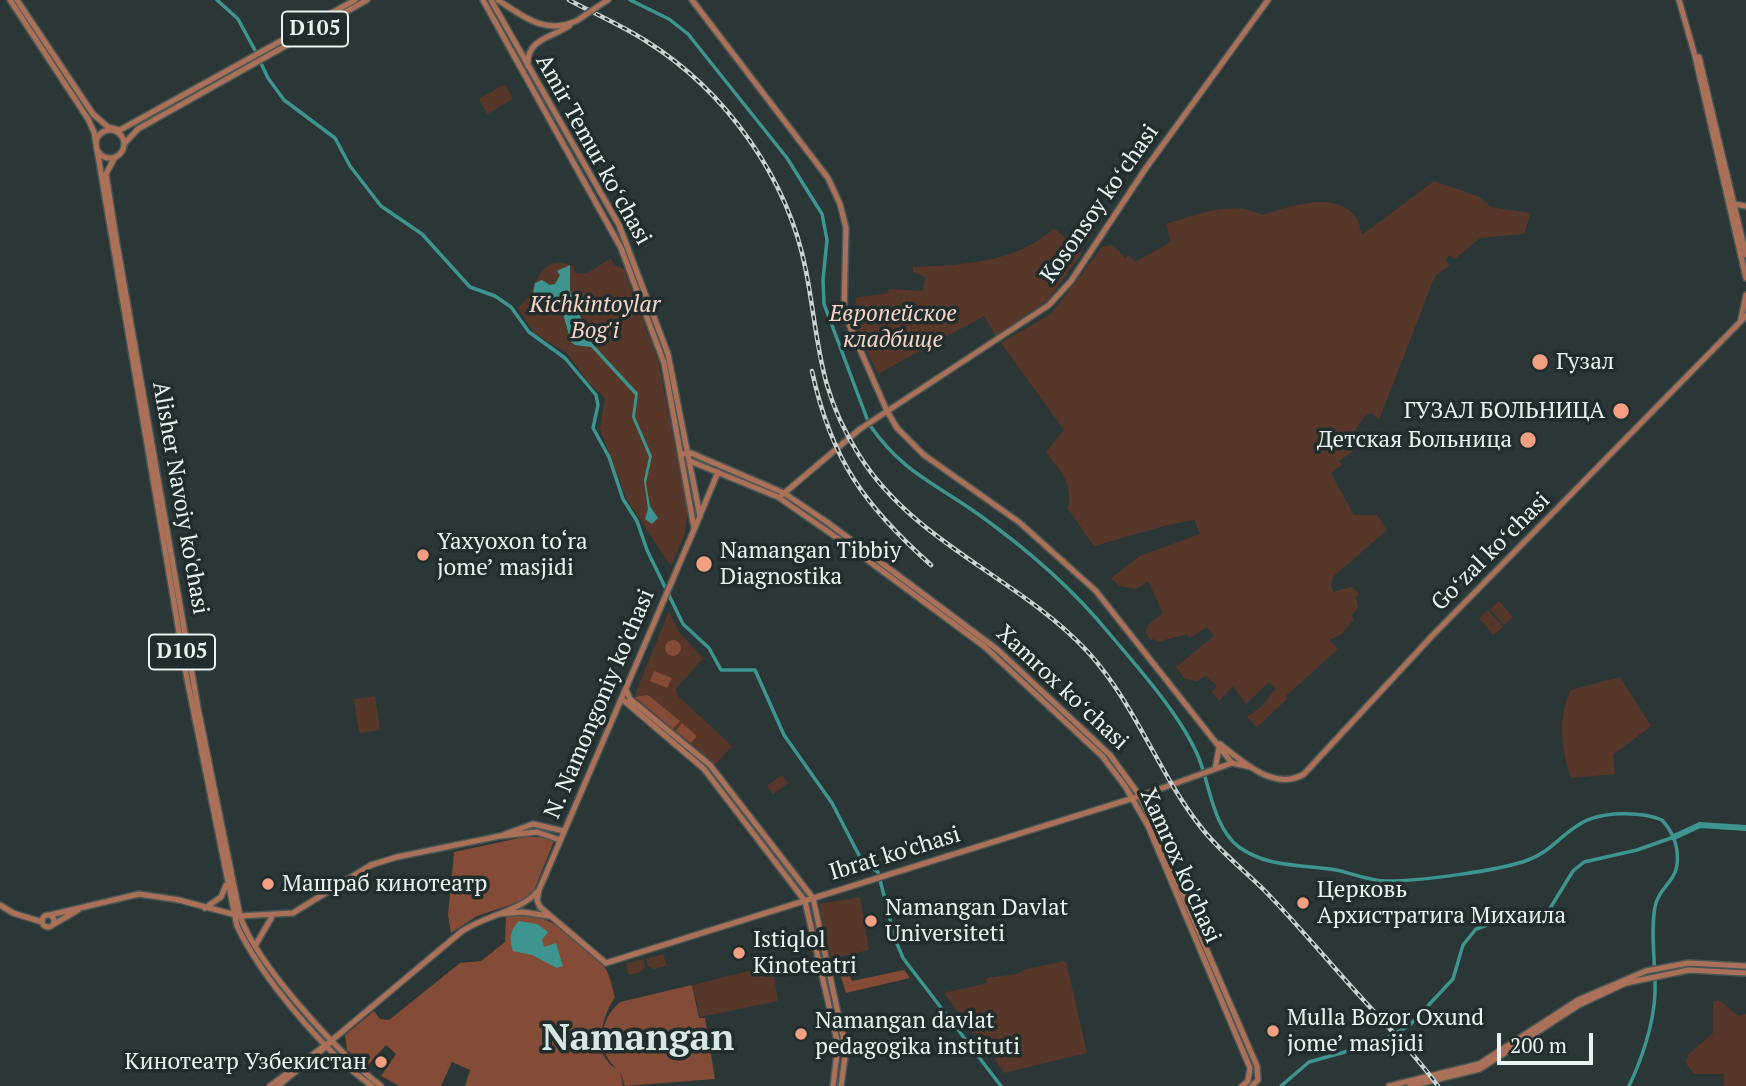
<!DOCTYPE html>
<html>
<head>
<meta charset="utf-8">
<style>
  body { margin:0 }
  #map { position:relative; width:1746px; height:1086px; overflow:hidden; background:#2a3736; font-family:"PT Serif",serif }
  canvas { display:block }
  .scale { position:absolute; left:1497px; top:1033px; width:96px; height:32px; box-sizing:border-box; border:4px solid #eaf3f2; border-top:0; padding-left:9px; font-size:21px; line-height:24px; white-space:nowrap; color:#eaf3f2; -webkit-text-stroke:5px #202d2c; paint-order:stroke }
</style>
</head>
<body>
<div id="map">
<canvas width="1746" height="1086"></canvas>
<div class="scale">200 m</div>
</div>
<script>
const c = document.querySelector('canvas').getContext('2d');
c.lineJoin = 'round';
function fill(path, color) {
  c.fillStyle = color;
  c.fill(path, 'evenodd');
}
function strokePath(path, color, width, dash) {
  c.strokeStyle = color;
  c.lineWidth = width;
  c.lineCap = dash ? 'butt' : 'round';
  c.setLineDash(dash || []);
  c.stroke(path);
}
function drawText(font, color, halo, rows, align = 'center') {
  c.font = font + ' "PT Serif",serif';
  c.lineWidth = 7;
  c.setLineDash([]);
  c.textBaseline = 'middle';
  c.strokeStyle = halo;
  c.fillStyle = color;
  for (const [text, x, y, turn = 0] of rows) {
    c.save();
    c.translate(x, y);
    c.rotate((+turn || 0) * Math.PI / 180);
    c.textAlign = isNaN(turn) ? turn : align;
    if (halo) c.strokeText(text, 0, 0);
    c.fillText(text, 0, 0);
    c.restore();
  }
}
const green = new Path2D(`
  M505,84l8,15 -26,15 -8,-15z
  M1434,181l46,16 11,10 40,6 -7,21 -44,4 -25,21 -6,-4 -4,5 5,5 -15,11 -56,144 -8,-7 -6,3 -16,23 6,11 -16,11 3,4 -11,8 23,42h23l10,15 -53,46 -3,8 2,8 19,-5 7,7 -3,3 2,10 -6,8 2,5 -14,15 -11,5 9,9 -52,47 1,3 -30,28 -10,-10 15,-11 14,-18 -7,-6 -23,22 -13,-18 -14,15 -7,-9 5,-6 -11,-10 -9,5 -12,-2 -9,-12 38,-31 -7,-9 -17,11 -3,-4 -30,8 -3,-3 -3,1 -6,-8 4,-8 14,-11 -15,-32 -11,8 -18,-3 -8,-8 29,-22 60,-22 -6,-14 -26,5 -74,21 -26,-37c5,-25 -7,-38 -22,-57l18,-22 -63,-87 51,-30 50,-66 11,-2 12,13 4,-3 6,7 36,-20 -5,-18c32,-9 64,-25 96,-9 26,-8 75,-27 95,4 3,4 3,11 5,16z
  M1054,228l28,25 -34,47 -52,36 -12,-20 -106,58 -26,-54 8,-2 -5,-20 33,-5 1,-4 34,2 2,-14 -12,-5v-5c49,-2 104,-4 141,-39z
  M611,258l3,7 10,4 34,91 30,150 -3,23 -14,33 -44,-66 -27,-71 5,-31 -17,-16 -21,-29 -33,-20 -16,-25c3,-4 9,-8 11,-13 9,-17 16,-42 44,-29l2,7c15,4 24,-9 36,-15z
  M1499,601l14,16 -9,8 -14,-16z
  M1488,610l15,17 -10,8 -14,-17z
  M669,611l9,20 25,27 -27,31 2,7 54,50 -18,20 -80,-69z
  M1620,677l31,49 -38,29 2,19 -44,4c-10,-32 -14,-58 0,-88z
  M375,696l5,34 -21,3 -5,-34z
  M782,775l6,8 -15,11 -6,-8z
  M860,897l9,53 -38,9 -12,-55z
  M663,954l4,12 -13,3 -6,-3 -2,-7z
  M643,959l2,8 -4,5 -12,3 -3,-11z
  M1066,961l21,92 -83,20 -17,-27 -2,1 -41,-54 43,-10 -1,-5 31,-4 9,-5z
  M772,965l6,36 -78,16 -7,-32z
  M1719,1000l19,16 8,-2v72h-22v-12h-30l-9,-12 4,-8 24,-21v-31z`);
const forest = new Path2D(`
  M665 648a8 8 0 1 1 16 0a8 8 0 1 1-16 0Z
  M654,671l18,7 -5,10 -17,-7z
  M648,695l32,26 -7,8 -38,-32z
  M682,723l15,13 -6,7 -15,-12z
  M524,837h21l9,4 -23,57 -54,18 -26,17 -3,-18 6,-63z
  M524,913c26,4 66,30 80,53 6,8 8,22 11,31 -13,20 -25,58 2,72 -22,-19 -18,-49 3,-67l72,-17 7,33h6l10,61 -90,7 -5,-15 3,15h-158l5,-16 -18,-8 -11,24h-42l-18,-10 15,-22 -10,-9 -19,21 -20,-16 -2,-15 29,-24 6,8 9,1 71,-57 21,-2 24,-19 1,-27z
  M847,970l5,11 52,-11 6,8 -64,15 -7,-22z`);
const water = new Path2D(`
  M570,265v26l20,50 48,52 -3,24 17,39 -6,27 4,23 8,12 -6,6 -7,-5 3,-10 -4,-29 5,-23 -17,-40 3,-22 -44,-48 -16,-2 -4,-3 -11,-39 -27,-9 2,-11 7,-3 8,5 5,-1 5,-9 -3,-4z
  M519,921l18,3 11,8 -6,8 2,7 12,-4 7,23 -6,2 -25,-13 -19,-4c-4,-12 -3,-21 6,-30z`);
const canal = new Path2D(`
  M217,0l21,19 19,35
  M630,0l39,19 19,15 99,124 35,56 5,26 -4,40 1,24 45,120c34,49 64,58 109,90 46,33 94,74 130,118 30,36 75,85 92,129 10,27 14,67 39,86 30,22 67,17 102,24 15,4 30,10 46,10 32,0 112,-10 141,-21 22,-8 33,-25 52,-36 20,-13 61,-13 82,-4 11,12 17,28 15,45 -2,17 -19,24 -22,42 -5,28 1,57 0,86 -1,30 -13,66 -26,93
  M260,61l8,17 16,22 51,38 15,28 31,40 41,28 48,53 25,9 16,11 18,25 36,26 31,37 2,10 -5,23 16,29 14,42 14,22 10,29 36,74 26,24 12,22h34l29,65 48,68 30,58 16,11 17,67 8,19 98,128
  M1281,1086l28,-24 68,-19 32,-17 44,-47 10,-34 13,-16 17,-6 39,-1 17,-12 24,-39 11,-9 53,-12 37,-13`);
const river = new Path2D(`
  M1674,837l26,-12 46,3`);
const major = new Path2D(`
  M10,0l78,119 6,13 93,547 50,247c25,52 87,126 135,160
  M17,0l76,114 15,13 12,3 235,-130
  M483,0l138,248 43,115 30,165
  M491,0l128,225 49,129 32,162 -161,374 -2,10 3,7 66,56 534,-167 92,-33 19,4
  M498,0c26,17 48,36 80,20
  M692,0l136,178 12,26 6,24 -2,85 43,98 10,17 27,27 95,67 77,69 136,172
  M1679,0l16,56 51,222
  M597,7l11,-7
  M1699,57l47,198
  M528,66c-2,-27 23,-28 41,-40
  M96 144a14 14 0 1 1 28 0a14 14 0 1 1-28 0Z
  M124,144l14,-15 229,-129
  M115,157l-9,17 10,64 82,470 42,208c17,49 99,138 141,170
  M1734,204l12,2
  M1741,319l5,-24
  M683,454l8,-1 93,40 43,29 171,128 112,105 30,41 117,270 1,14 -6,6
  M690,461l88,36 65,45 142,105 117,109 23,30 23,40 102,242 -2,13 -6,5
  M782,495l78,-66 189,-124 22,-24 75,-113 122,-168
  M701,513l17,-41
  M626,689l4,10 80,66 103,133 33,152 -5,36
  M622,699l82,70 101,132 33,144 -5,41
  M1220,744c22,17 54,48 84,30l128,-138 314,-320
  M1215,769l4,-21
  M560,840l-23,-8 -37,4 33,-12 31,7
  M0,905l13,8 29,9
  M205,908l16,-11 5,-12
  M499,914l24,-2 25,4
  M42 921a6 6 0 1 1 12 0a6 6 0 1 1-12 0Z
  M50,915l89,-21 40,6 61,16 53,-3 78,-48 26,-8 103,-21
  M54,924l24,-14
  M255,946l18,-31
  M270,1086l61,-45 130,-109c22,-16 60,-21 76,-40
  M278,1086l51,-42
  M1389,1086l90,-22 99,-64 68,-29 42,-8 58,3
  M1410,1086l70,-17 99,-64 47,-22 63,-13 57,3`);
const rail = new Path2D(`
  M569,0c26,14 52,25 77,41 80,50 142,137 160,230 14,73 11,117 53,184 56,89 159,122 228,196 48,52 70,120 113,175 19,25 44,44 66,66 32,33 61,68 92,102 27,30 56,59 80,92
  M812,371c19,89 53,135 119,194`);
const majorBridge = new Path2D(`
  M578,20l19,-13`);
const markers = [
  [1540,362,9,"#f2a081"],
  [1621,411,9,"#f2a081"],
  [1528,440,9,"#f2a081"],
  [423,555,7,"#f2a081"],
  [704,564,9,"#f2a081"],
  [268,884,7,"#f2a081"],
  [1303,903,7,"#f2a081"],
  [871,921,7,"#f2a081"],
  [739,953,7,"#f2a081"],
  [1273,1031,7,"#f2a081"],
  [801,1034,7,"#f2a081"],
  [381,1062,7,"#f2a081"]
];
const shields = [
  [315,29,66],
  [182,652,66]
];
const shieldNames = [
  ["D105",315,29],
  ["D105",182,652]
];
const streetNames = [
  ["Amir Temur koʻchasi",593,150,61],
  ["Kosonsoy koʻchasi",1100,204,-55],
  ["Alisher Navoiy ko'chasi",180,498,80],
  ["Goʻzal koʻchasi",1491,552,-45],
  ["Xamrox koʻchasi",1062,688,43],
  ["N. Namongoniy ko'chasi",600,704,-67],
  ["Ibrat ko'chasi",895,854,-17],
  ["Xamrox ko'chasi",1180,866,66]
];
const parkNames = [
  ["Kichkintoylar",595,305],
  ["Bog'i",595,331],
  ["Европейское",893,314],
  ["кладбище",893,340]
];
const poiNames = [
  ["Гузал",1556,362],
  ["ГУЗАЛ БОЛЬНИЦА",1605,411,"right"],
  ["Детская Больница",1512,440,"right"],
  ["Yaxyoxon to‘ra",437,542],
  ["jome’ masjidi",437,568],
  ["Namangan Tibbiy",720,551],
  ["Diagnostika",720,577],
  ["Машраб кинотеатр",282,884],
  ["Церковь",1317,890],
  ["Архистратига Михаила",1317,916],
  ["Namangan Davlat",885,908],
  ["Universiteti",885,934],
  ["Istiqlol",753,940],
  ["Kinoteatri",753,966],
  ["Mulla Bozor Oxund",1287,1018],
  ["jome’ masjidi",1287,1044],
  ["Namangan davlat",815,1021],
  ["pedagogika instituti",815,1047],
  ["Кинотеатр Узбекистан",367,1062,"right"]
];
const townNames = [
  ["Namangan",638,1039]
];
fill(green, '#58372b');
fill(forest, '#844b36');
fill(water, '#3e948e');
strokePath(canal, '#3e948e', 3.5);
strokePath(river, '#3e948e', 6);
strokePath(major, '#4a5654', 8);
strokePath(major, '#ab7158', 5);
strokePath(rail, '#c9d3d2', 4.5);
strokePath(rail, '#202d2c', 2, [5]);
strokePath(majorBridge, '#4a5654', 8, []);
strokePath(majorBridge, '#ab7158', 5);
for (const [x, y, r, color] of markers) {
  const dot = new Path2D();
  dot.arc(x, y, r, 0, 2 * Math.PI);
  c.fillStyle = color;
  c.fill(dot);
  strokePath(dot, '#202d2c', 2.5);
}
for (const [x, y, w] of shields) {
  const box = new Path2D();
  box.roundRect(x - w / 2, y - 17.5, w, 35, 5);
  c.fillStyle = '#202d2c';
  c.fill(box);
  strokePath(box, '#eaf3f2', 2);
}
drawText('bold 21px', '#eaf3f2', null, shieldNames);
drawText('23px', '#eaf3f2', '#202d2c', streetNames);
drawText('italic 23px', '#f8d4c6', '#202d2c', parkNames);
drawText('23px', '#eaf3f2', '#202d2c', poiNames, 'left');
drawText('bold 37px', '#d6e7e5', '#202d2c', townNames);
</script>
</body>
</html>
